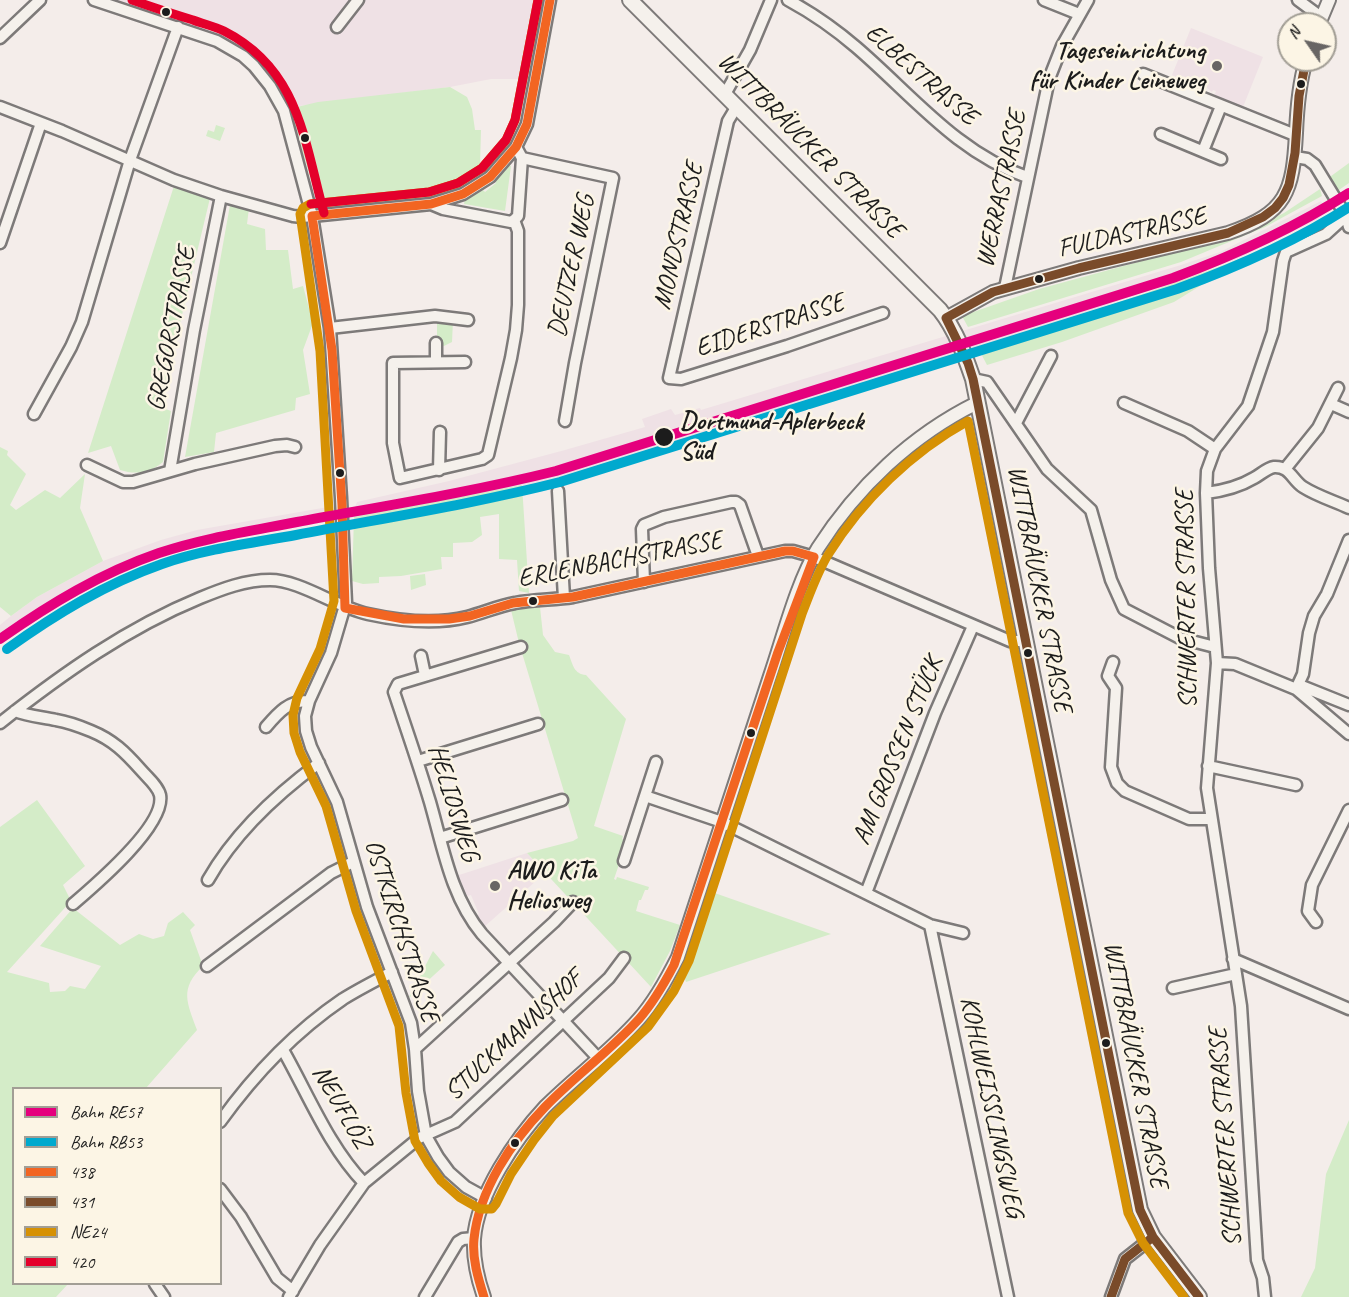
<!DOCTYPE html>
<html>
<head>
<meta charset="utf-8">
<style>
  body { margin:0 }
  #map { position:relative; width:1349px; height:1297px; overflow:hidden; background:#f4edea; font-family:Caveat,sans-serif }
  canvas { display:block }
  .legend { position:absolute; left:12px; top:1087px; width:210px; height:198px; box-sizing:border-box; background:#fcf5e5; border:2px solid #a29e95; margin:0; padding:8px 10px; list-style:none; font-size:18px; color:#1c1c1c }
  .legend li { display:flex; align-items:center; gap:12px; height:30px }
  .legend b { width:30px; border:2px solid #a29e95 }
  .north { position:absolute; left:1277px; top:12px; width:60px; height:60px; box-sizing:border-box; background:#fcf5e5; border:2px solid #a29e95; border-radius:50%; rotate:304deg; font-size:16px; font-weight:700; line-height:24px; text-align:center; color:#1c1c1c }
  .north::after { content:''; display:block; margin:auto; width:21px; height:27px; background:#686564; clip-path:polygon(50% 0,100% 100%,50% 72%,0 100%) }
</style>
</head>
<body>
<div id="map">
<canvas width="1349" height="1297"></canvas>
<ul class="legend">
<li><b style="height:8px;background:#e5007d"></b>Bahn RE57</li>
<li><b style="height:8px;background:#00a9ce"></b>Bahn RB53</li>
<li><b style="height:8px;background:#f26522"></b>438</li>
<li><b style="height:8px;background:#7a4b2a"></b>431</li>
<li><b style="height:8px;background:#d69104"></b>NE24</li>
<li><b style="height:8px;background:#e4002b"></b>420</li>
</ul>
<div class="north">N</div>
</div>
<script>
const c = document.querySelector('canvas').getContext('2d');
c.lineJoin = 'round';
function fill(path, color) {
  c.fillStyle = color;
  c.fill(path, 'evenodd');
}
function strokePath(path, color, width, dash) {
  c.strokeStyle = color;
  c.lineWidth = width;
  c.lineCap = dash ? 'butt' : 'round';
  c.setLineDash(dash || []);
  c.stroke(path);
}
function drawText(font, color, halo, rows, align = 'center') {
  c.font = font + ' Caveat,sans-serif';
  c.lineWidth = 5;
  c.setLineDash([]);
  c.textBaseline = 'middle';
  c.strokeStyle = halo;
  c.fillStyle = color;
  for (const [text, x, y, turn = 0] of rows) {
    c.save();
    c.translate(x, y);
    c.rotate((+turn || 0) * Math.PI / 180);
    c.textAlign = isNaN(turn) ? turn : align;
    if (halo) c.strokeText(text, 0, 0);
    c.fillText(text, 0, 0);
    c.restore();
  }
}
const built = new Path2D(`
  M112,0h424l-8,79h-37l-41,8 -159,20 -25,-38 -29,-25 -31,-15z
  M1191,28l72,29 -20,50 -29,-11 2,-5 -3,-1 -1,2 -6,-5 -2,5 -32,-17z
  M1321,201l6,9 -9,9 -79,39 -152,54 -496,157 -40,11 -200,38 6,-16 92,-21 116,-31 80,-23 -3,-8 29,-10 4,6 25,-7 1,2 480,-145 39,-13z
  M328,507l3,14 -109,20 -56,14 -35,12 -32,14 -58,32 -41,32v-20l11,-9 26,-19 66,-36 58,-21 36,-10z
  M527,853l18,20 -61,54 -9,-10 4,-3 -8,-19 -7,2 -8,-21z`);
const green = new Path2D(`
  M450,87l17,10 5,12 3,21h6l-1,35 3,8 -29,16 -21,6 -101,10 -8,-1 -8,-6 -23,-80 5,-2 -1,-9 21,-5z
  M216,125l9,3 -5,13 -14,-5 2,-6 6,2z
  M1349,163v20l-13,9 -9,-13z
  M509,166h2l-6,45 -41,-7 1,-5 18,-9 2,2 11,-9 -1,-2z
  M174,186l36,12 -50,209 11,4 -8,51c-13,11 -27,13 -43,8l-9,-24 -23,7z
  M1320,189l2,7 -57,31 -84,35 -213,65 -6,-11 77,-27 202,-55 43,-21z
  M230,205l19,3 -2,16 18,5 1,21h22l5,39 10,-3 10,37 -10,27 7,44 -14,4 -1,12 -79,23 -2,19 -29,5z
  M1252,254l-78,48 -112,40 -75,23 -9,-17c92,-29 184,-59 274,-94z
  M437,320h16l-1,22 -8,4 -7,-3z
  M0,447l8,4 -1,4 19,19 -16,31 6,5 29,-20 15,8 25,-24 -5,34 23,53 -66,36 -26,19 -11,-9z
  M522,485l7,108 -10,-2 -2,-31 -18,-1v-45l-19,3 2,18 -10,7 -19,1v14h-12l1,12 -41,7 -22,1v6l-16,1 -11,-3 2,-64z
  M425,574l1,11 -15,5 -1,-14z
  M540,607l3,28 12,17 14,3c4,10 5,19 17,20l40,44 -32,107 29,10 -1,3 5,2 -13,38 2,1 1,-3 32,10 -1,3h-3l-4,10h-2l-3,11 44,14 -10,26 -19,36 -124,-134 46,-12 5,-3 -59,-195 -8,-33z
  M37,800l48,66 -22,19 8,16 -64,71 42,11 1,9 15,-1 5,-5 15,3 16,-23 -61,-20 33,-38 47,37 19,-11 14,5 11,-3 4,-13 15,-11 12,13 -5,5 13,36c-24,23 -16,36 -6,64l-51,58h-132v196h54l-12,13h-56v-470z
  M709,891l122,43 -145,48 -3,-9 2,-13z
  M433,951l12,14 -35,32h-1z
  M1349,1120v177h-48l14,-29 11,-94z`);
const minor = new Path2D(`
  M94,0l123,41 26,15 11,10 16,20 14,25 28,105 18,112 11,170 5,104 -15,51 -22,48 -4,15 1,15 5,16 26,55 30,105 44,116 4,26 3,42 8,45 12,21 11,15 17,15 20,11
  M788,0c24,13 47,29 68,47 55,47 101,106 171,130
  M1044,0l35,14
  M1298,0l23,17
  M337,27l21,-27
  M0,38l40,-38
  M1143,74l152,61
  M725,94l25,-44 21,-50
  M737,106l-9,15 -59,257 12,1 106,-33 96,-33
  M0,107l62,24 112,49 47,16 72,20 9,1 129,-13 32,-10 27,-17 26,-30 11,-23 23,-124
  M1161,134l60,25
  M1203,151l18,-45
  M1295,157l12,2 8,6 31,51 3,11
  M522,158l91,20 -38,185 -10,58
  M431,204l12,5 68,13 3,-2
  M0,243l41,-120
  M1005,288l44,-209 13,-33 26,-46
  M330,328l105,-12 33,4
  M436,362v-19
  M465,362l-72,1v80l7,35 82,-19 6,-4 23,-97 5,-28 2,-25v-74l-4,-11 4,-4 4,-58 -6,-11
  M973,379l14,3 60,87 44,41 20,70 13,29 56,29 35,9
  M1124,403l64,28 27,18
  M1331,404l18,8
  M34,414l37,-67 11,-25 48,-162 48,-133
  M1016,423l35,-67
  M87,465l36,17h10l62,-18 80,-18 12,-1 8,2
  M1285,469l33,-41 20,-40
  M439,470l1,-38
  M170,471l24,-141 27,-134
  M558,491l6,107
  M1206,493c16,-2 33,-6 48,-15 6,-3 13,-10 20,-11 16,-1 18,13 29,20 14,9 31,14 46,21
  M644,582l-2,-53 2,-4 20,-8 67,-15h5l4,3 18,51
  M521,647l-123,37 -4,8c12,36 25,73 36,110 13,45 21,95 52,132l116,124
  M421,656l4,19
  M1113,662l-5,14 8,12 -5,79 6,16 8,8 64,28h22
  M1217,663l18,1 61,25 53,45
  M1299,685l50,20
  M1296,689l7,-15 6,-41 5,-17 13,-22 22,-54
  M15,711c13,5 27,6 41,9 12,2 23,6 35,11 22,9 34,21 50,39 6,7 17,16 19,25 6,30 -66,91 -87,109
  M0,723c62,-49 127,-95 200,-125 22,-9 45,-18 70,-18 30,0 66,27 98,34 32,7 67,11 99,3 16,-4 31,-11 48,-14 19,-4 39,-3 58,-6l212,-46h8l21,6 196,84h15
  M266,727c12,-14 23,-27 43,-26
  M418,761l120,-37
  M1208,766l88,19
  M645,796l77,26 208,103 33,8
  M440,838l122,-38
  M624,861l32,-99
  M208,880c26,-46 69,-86 111,-117
  M866,893l69,-180 38,-87
  M1316,922l-8,-11 4,-26 37,-75
  M930,925l78,372
  M1233,959l116,50
  M207,966l124,-93 22,-11
  M1173,988l63,-14
  M415,1049l139,-127 19,-20
  M283,1050c25,44 46,97 81,133
  M220,1122c33,-46 76,-91 123,-123 16,-10 32,-18 49,-27
  M220,1189l21,28 36,61 16,13
  M155,1284l9,13
  M289,1297l31,-52 44,-62 55,-45 36,-16 154,-144 15,-20
  M425,1297l33,-55 5,-3 11,-1
  M1111,1297l14,-38 28,-22
  M1265,1297l-2,-19 -6,-18 -16,-254 -34,-218 10,-125 -8,-95 -3,-75 1,-22 8,-22 33,-43 25,-74 10,-71 3,-9 40,-18 23,-21`);
const tertiary = new Path2D(`
  M1319,24l10,-24
  M946,318l47,-26 86,-24 149,-35c59,-20 65,-41 68,-100 1,-25 3,-49 10,-73
  M484,1297c-7,-20 -11,-37 -10,-58 3,-44 42,-101 71,-132 30,-30 66,-56 94,-88 16,-18 28,-40 39,-62 31,-93 61,-187 92,-281 13,-38 27,-94 48,-128 39,-61 94,-113 159,-145`);
const secondary = new Path2D(`
  M630,0l310,310c16,20 25,46 33,69l167,831 13,27 46,60`);
const bus1 = new Path2D(`
  M312,216l20,134 10,155 3,103
  M312,216l119,-12 32,-10 27,-17 26,-30 11,-23 23,-124
  M345,608l59,11h45l21,-3 43,-13 60,-6 212,-46h8l21,6
  M484,1297c-6,-19 -12,-39 -10,-58 5,-49 38,-98 71,-132 30,-31 65,-56 94,-88 14,-16 25,-35 35,-54l104,-313 36,-95`);
const bus2 = new Path2D(`
  M946,318l22,45 5,16 167,831 13,27 46,60
  M946,318l47,-26 86,-24 149,-35 35,-16 12,-9 8,-10 6,-13 6,-32 4,-57 7,-36
  M1111,1297l14,-38 28,-22`);
const bus3 = new Path2D(`
  M538,0l-23,120 -9,20 -24,28 -24,15 -29,9 -119,12 -7,4 -3,6 20,137 14,250 -14,48 -23,49 -4,17 1,18 6,19 26,54 30,105 43,115 7,67 9,48 13,22 13,18 18,16 21,12h12l4,-5 15,-30 23,-34 19,-24 95,-89 26,-36 15,-30 113,-347c8,-20 15,-41 26,-59 34,-55 84,-103 140,-134l160,792 15,30 41,54`);
const bus4 = new Path2D(`
  M132,0c20,7 41,14 61,20 10,4 21,6 31,11 75,38 80,109 100,182
  M311,204l118,-12 29,-9 24,-15 24,-28 9,-20 23,-120`);
const rail1 = new Path2D(`
  M0,639c50,-35 101,-66 159,-86 45,-15 92,-22 138,-31 87,-16 174,-30 259,-51l617,-193c62,-23 120,-49 176,-85`);
const rail2 = new Path2D(`
  M7,649c49,-35 98,-65 155,-85 43,-15 90,-21 134,-29 88,-17 177,-31 264,-53l617,-193c60,-22 118,-47 172,-82`);
const markers = [
  [166,12,5,"#1c1c1c"],
  [1217,66,6,"#686564"],
  [1301,84,5,"#1c1c1c"],
  [305,138,5,"#1c1c1c"],
  [1039,279,5,"#1c1c1c"],
  [664,437,10,"#1c1c1c"],
  [340,473,5,"#1c1c1c"],
  [533,601,5,"#1c1c1c"],
  [1028,653,5,"#1c1c1c"],
  [751,733,5,"#1c1c1c"],
  [495,886,6,"#686564"],
  [1106,1043,5,"#1c1c1c"],
  [515,1143,5,"#1c1c1c"]
];
const poiNames = [
  ["Tageseinrichtung",1205,51],
  ["für Kinder Leineweg",1205,81],
  ["AWO KiTa",507,871,"left"],
  ["Heliosweg",507,901,"left"]
];
const streetNames = [
  ["ELBESTRASSE",921,75,41],
  ["WITTBRÄUCKER STRASSE",810,146,45],
  ["WERRASTRASSE",1002,189,-78],
  ["FULDASTRASSE",1132,233,-13],
  ["MONDSTRASSE",679,236,-77],
  ["DEUTZER WEG",572,266,-78],
  ["EIDERSTRASSE",770,326,-18],
  ["GREGORSTRASSE",172,329,-79],
  ["ERLENBACHSTRASSE",620,560,-11],
  ["WITTBRÄUCKER STRASSE",1039,589,79],
  ["SCHWERTER STRASSE",1187,599,-91],
  ["AM GROSSEN STÜCK",898,751,-68],
  ["HELIOSWEG",453,803,73],
  ["OSTKIRCHSTRASSE",401,931,72],
  ["STUCKMANNSHOF",514,1036,-43],
  ["WITTBRÄUCKER STRASSE",1135,1065,79],
  ["NEUFLÖZ",341,1107,60],
  ["KOHLWEISSLINGSWEG",991,1107,78],
  ["SCHWERTER STRASSE",1226,1137,-94]
];
const stopNames = [
  ["Dortmund-Aplerbeck",680,422],
  ["Süd",680,452]
];
fill(built, '#efe1e5');
fill(green, '#d4ecc8');
strokePath(minor, '#7d7a79', 15);
strokePath(tertiary, '#7d7a79', 16);
strokePath(secondary, '#7d7a79', 18);
strokePath(minor, '#f5f1ec', 10);
strokePath(tertiary, '#f5f1ec', 12);
strokePath(secondary, '#f5f1ec', 14);
strokePath(bus1, '#f26522', 9);
strokePath(bus2, '#7a4b2a', 9);
strokePath(bus3, '#d69104', 9);
strokePath(bus4, '#e4002b', 9);
strokePath(rail1, '#e5007d', 10);
strokePath(rail2, '#00a9ce', 10);
for (const [x, y, r, color] of markers) {
  const dot = new Path2D();
  dot.arc(x, y, r, 0, 2 * Math.PI);
  c.fillStyle = color;
  c.fill(dot);
  strokePath(dot, '#fcf5e5', 2);
}
drawText('bold 26px', '#1c1c1c', '#fcf5e5', poiNames, 'right');
drawText('26px', '#1c1c1c', '#fcf5e5', streetNames);
drawText('bold 26px', '#1c1c1c', '#fcf5e5', stopNames, 'left');
</script>
</body>
</html>
